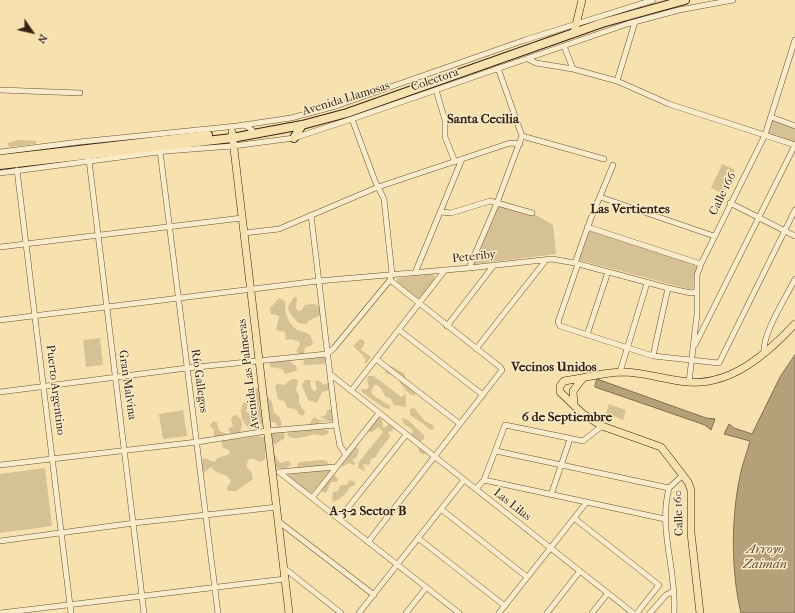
<!DOCTYPE html>
<html>
<head>
<meta charset="utf-8">
<style>
  body { margin:0 }
  #map { position:relative; width:795px; height:613px; overflow:hidden; background:#f7e1ae; font-family:"IM FELL French Canon",serif }
  canvas { display:block }
  .north { position:absolute; left:12px; top:12px; width:40px; height:40px; -webkit-text-stroke:3px #faecca; paint-order:stroke; rotate:124deg; font-size:11px; font-weight:700; line-height:16px; text-align:center; color:#372216 }
  .north::after { content:''; display:block; margin:auto; width:14px; height:18px; background:#372216; clip-path:polygon(50% 0,100% 100%,50% 72%,0 100%) }
</style>
</head>
<body>
<div id="map">
<canvas width="795" height="613"></canvas>
<div class="north">N</div>
</div>
<script>
const c = document.querySelector('canvas').getContext('2d');
c.lineJoin = 'round';
function fill(path, color) {
  c.fillStyle = color;
  c.fill(path, 'evenodd');
}
function strokePath(path, color, width, dash) {
  c.strokeStyle = color;
  c.lineWidth = width;
  c.lineCap = dash ? 'butt' : 'round';
  c.setLineDash(dash || []);
  c.stroke(path);
}
function drawText(font, color, halo, rows, align = 'center') {
  c.font = font + ' "IM FELL French Canon",serif';
  c.lineWidth = 3;
  c.setLineDash([]);
  c.textBaseline = 'middle';
  c.strokeStyle = halo;
  c.fillStyle = color;
  for (const [text, x, y, turn = 0] of rows) {
    c.save();
    c.translate(x, y);
    c.rotate((+turn || 0) * Math.PI / 180);
    c.textAlign = isNaN(turn) ? turn : align;
    if (halo) c.strokeText(text, 0, 0);
    c.fillText(text, 0, 0);
    c.restore();
  }
}
const green = new Path2D(`
  M771,119l24,8v16l-28,-9z
  M18,140l18,1v3l-27,3 -1,-4z
  M722,164l13,6 -12,24 -12,-6z
  M500,203l31,9 22,13 3,29 -82,10z
  M590,230l108,35 -5,25 -114,-30z
  M434,274l1,5 -15,19 -4,1 -19,-14v-7z
  M294,297l3,1 -1,10 2,3 4,-1 2,-5 10,-1 6,3 1,8 -13,6 -1,3 -9,-1 -9,-11 -1,-5z
  M279,298l6,3c0,10 1,21 11,28 4,3 10,3 14,6l3,8 -2,3 -6,1 -1,7 -4,1 -4,-4 4,-7 -1,-3 -8,-2 -5,1 -1,-8 -9,-2 3,-14 -8,-2 -1,-6z
  M100,338l3,27 -17,2 -3,-27z
  M360,339l3,1 2,3 -4,7 10,7 -5,7 -2,-1 2,-3c-1,-3 -10,-11 -13,-14z
  M318,352l8,7 -1,5 -21,1 -1,-3 5,-7z
  M285,358l11,8 1,3 -1,2 -11,3 -3,-5 -12,-2v-5z
  M391,366l14,8 1,8 9,9v5c-6,-1 -15,-10 -16,-18l-13,-5 -1,-4z
  M368,376h6l27,21 5,-3v13l-12,-2 -3,-6 -6,-3 -4,-8 -4,-3h-3l-3,7 3,4 16,10v3l-6,-1 -22,-16 -1,-3h6l2,-2 -2,-7z
  M291,379h5l2,2 -2,9 3,5v8l6,9 -2,4 -4,-2 -3,-5 -9,-1 -2,-6 -7,-3 -3,-13 2,-2 8,1z
  M305,380h5l1,8 3,3 3,-1 -2,-8 3,-2 6,5 5,-3 1,8 -8,2 -5,11 -9,-3 -6,-15z
  M259,388l4,8 -4,9 3,6 2,11 -13,7c-9,-4 -13,-19 -7,-27l4,1 -2,9 7,3c4,-7 5,-14 -2,-19l3,-7z
  M269,398l3,4 2,11 5,3 3,8 -2,4 -3,-1 -1,-4 -5,-1 -6,-8 2,-15z
  M609,404l17,6 -3,10 -17,-7z
  M414,408l11,13 8,4 1,4 -4,1 -6,-6 -14,-9v-6z
  M332,409l1,12 -13,1 -6,4 -5,-1 5,-8 5,3 9,1 -8,-4 6,-2 1,-5z
  M183,410l4,26 -24,3 -4,-25z
  M236,415l5,4 1,6 -2,9 -9,1 -3,-6 5,-3 -2,-7 2,-3z
  M377,416l5,4 1,8 3,-1 3,-4 4,2 1,3 -2,3 -4,1 2,4c-4,8 -11,13 -14,21l-5,2 -2,6 -6,-1 2,6 -1,1 -6,-3 1,-6 24,-30 -4,-5 -8,6 -4,-3 7,-6 1,-6z
  M402,418l6,2 16,15v4l-4,3 5,11 -1,2 -4,-2 -3,-8 -6,-3 -1,-4 3,-8 -9,-6z
  M213,421l4,2 2,8c8,2 8,5 14,7 12,3 22,-5 33,0l-1,21 -4,3 -7,-3h-5l-3,7 6,7 1,6 -17,12h-8l-1,-3 4,-7 -4,-5 -11,-4 -5,-5 -7,6 -3,-2v-9l3,-4 10,4 4,-4 12,-4 -1,-4 -6,-2 -1,-6 -8,-6v-6l-4,-4z
  M323,427l6,5c-5,7 -11,1 -18,3 -7,2 -18,6 -24,0l3,-5h22z
  M283,430l2,8 -11,7 -4,-12z
  M355,446l4,4 -2,7 -5,3 4,4 -3,1 -4,-2 -7,4 -1,-2z
  M273,452l7,11 9,-2 2,3c-3,5 -11,6 -16,3z
  M323,460l4,1 4,9 -10,13 5,-3 3,2 1,-6 3,-2 5,5 -1,3h-6l-5,11 -4,-1 -2,-8 -10,10 -22,-18 1,-4 25,-4 -2,-2 -14,2 -1,-3 3,-3z
  M45,468l7,58 -52,7v-59z
  M350,480l5,2v3l-5,2c-2,6 -12,14 -18,15l1,-10 5,-1 3,-6h5z`);
const water = new Path2D(`
  M795,355v258h-54c-10,-41 -10,-95 -1,-137 2,-11 7,-23 10,-35l-26,-7 5,-10 5,4 18,6 28,-57z
  M597,379l109,39 9,1 -4,11 -6,-5 -110,-38z`);
const minor = new Path2D(`
  M564,46l9,23
  M528,59l8,4 37,6 44,12 52,23 126,41
  M617,81l18,-59
  M0,90l80,3
  M436,90l9,30v17l10,25
  M771,117l24,9
  M244,125l8,5
  M522,136l82,23
  M160,151l58,462
  M0,152l79,-10 158,-16 54,-8 45,-12 189,-66 128,-40
  M89,160l55,453
  M17,170l54,443
  M0,173l166,-22 67,-5 61,-8 58,-19 275,-95 52,-14 54,-10
  M600,197l114,39
  M730,203l65,33
  M442,212l9,1 39,-12 42,12
  M311,215l25,210 4,21 6,9
  M587,227l114,37
  M244,233l35,-4 99,-42 132,-44 10,1
  M0,247l242,-29
  M575,263l16,-45 22,-53
  M578,264l-20,58 2,4 93,30 66,7 76,-153
  M469,268l28,-65 25,-67 -24,-68
  M415,273l47,-114
  M0,320l318,-39 151,-13 83,-9 23,4 93,25 23,5 5,-1
  M447,326l47,-61
  M399,330l84,65
  M587,335l21,-63
  M695,345l100,-200
  M476,349l70,-89
  M764,354c-2,-21 22,-56 31,-75
  M653,356l15,-68
  M376,359l84,65
  M620,372l27,-89
  M330,374l303,239
  M689,382l8,-68v-39l4,-11 64,-129 30,-95
  M351,391l94,-121
  M0,392l187,-24 140,-14 7,-6 56,-68 2,-6 -8,-75 -9,-18 -23,-62
  M496,451l173,37 14,-13
  M0,465l197,-23 70,-11 69,-6
  M279,472l180,141
  M279,472l56,-5
  M484,480l21,-55 78,16 19,-15
  M669,488c-11,43 8,82 5,125
  M476,489l8,-9 181,39
  M551,495l19,-56
  M312,498l67,-85
  M441,509l86,68
  M574,518l85,67 -22,28
  M339,519l67,-84
  M278,521l96,74
  M418,538l87,68
  M0,541l134,-18 143,-16
  M368,542l134,-172 -2,-3 -110,-87
  M284,568l57,45
  M0,613l285,-34
  M359,613l105,-133
  M406,613l20,-25
  M499,613l87,-110
  M547,613l33,-42
  M592,613l16,-20
  M650,613l16,-18 8,-4`);
const major = new Path2D(`
  M574,33l8,-33
  M232,132l57,481
  M574,405l-1,-14 10,-13
  M700,613l-9,-80v-43l-3,-8 -27,-35 -59,-21 -19,-12 -23,-22v-6l4,-5 6,-1c18,-3 37,-8 55,-8 21,1 42,8 63,10 43,4 80,-29 107,-58`);
const highway = new Path2D(`
  M294,138l8,-13
  M0,159l208,-24
  M0,165l232,-27 70,-13 45,-12 255,-90 83,-23`);
const streetNames = [
  ["Colectora",435,80,-19],
  ["Avenida Llamosas",346,99,-17],
  ["Calle 166",723,194,-64],
  ["Peteriby",474,257,-6],
  ["Avenida Las Palmeras",249,374,-97],
  ["Río Gallegos",199,381,82],
  ["Gran Malvina",127,385,82],
  ["Puerto Argentino",55,390,83],
  ["Las Lilas",512,505,38],
  ["Calle 160",679,513,-92]
];
const neighbourhoodNames = [
  ["Santa Cecilia",483,120],
  ["Las Vertientes",630,210],
  ["Vecinos Unidos",554,368],
  ["6 de Septiembre",567,418],
  ["A-3-2 Sector B",368,512]
];
const waterNames = [
  ["Arroyo",765,550],
  ["Zaimán",765,565]
];
fill(green, '#d6c194');
fill(water, '#b6a07a');
strokePath(water, '#836e52', 1);
strokePath(minor, '#67523c', 6);
strokePath(major, '#372216', 8);
strokePath(highway, '#372216', 10);
strokePath(minor, '#faecca', 5);
strokePath(major, '#f7e1ae', 7);
strokePath(highway, '#f7e1ae', 8);
drawText('12px', '#372216', '#faecca', streetNames);
drawText('bold 13px', '#372216', '#faecca', neighbourhoodNames);
drawText('italic 13px', '#634e39', '#faecca', waterNames);
</script>
</body>
</html>
